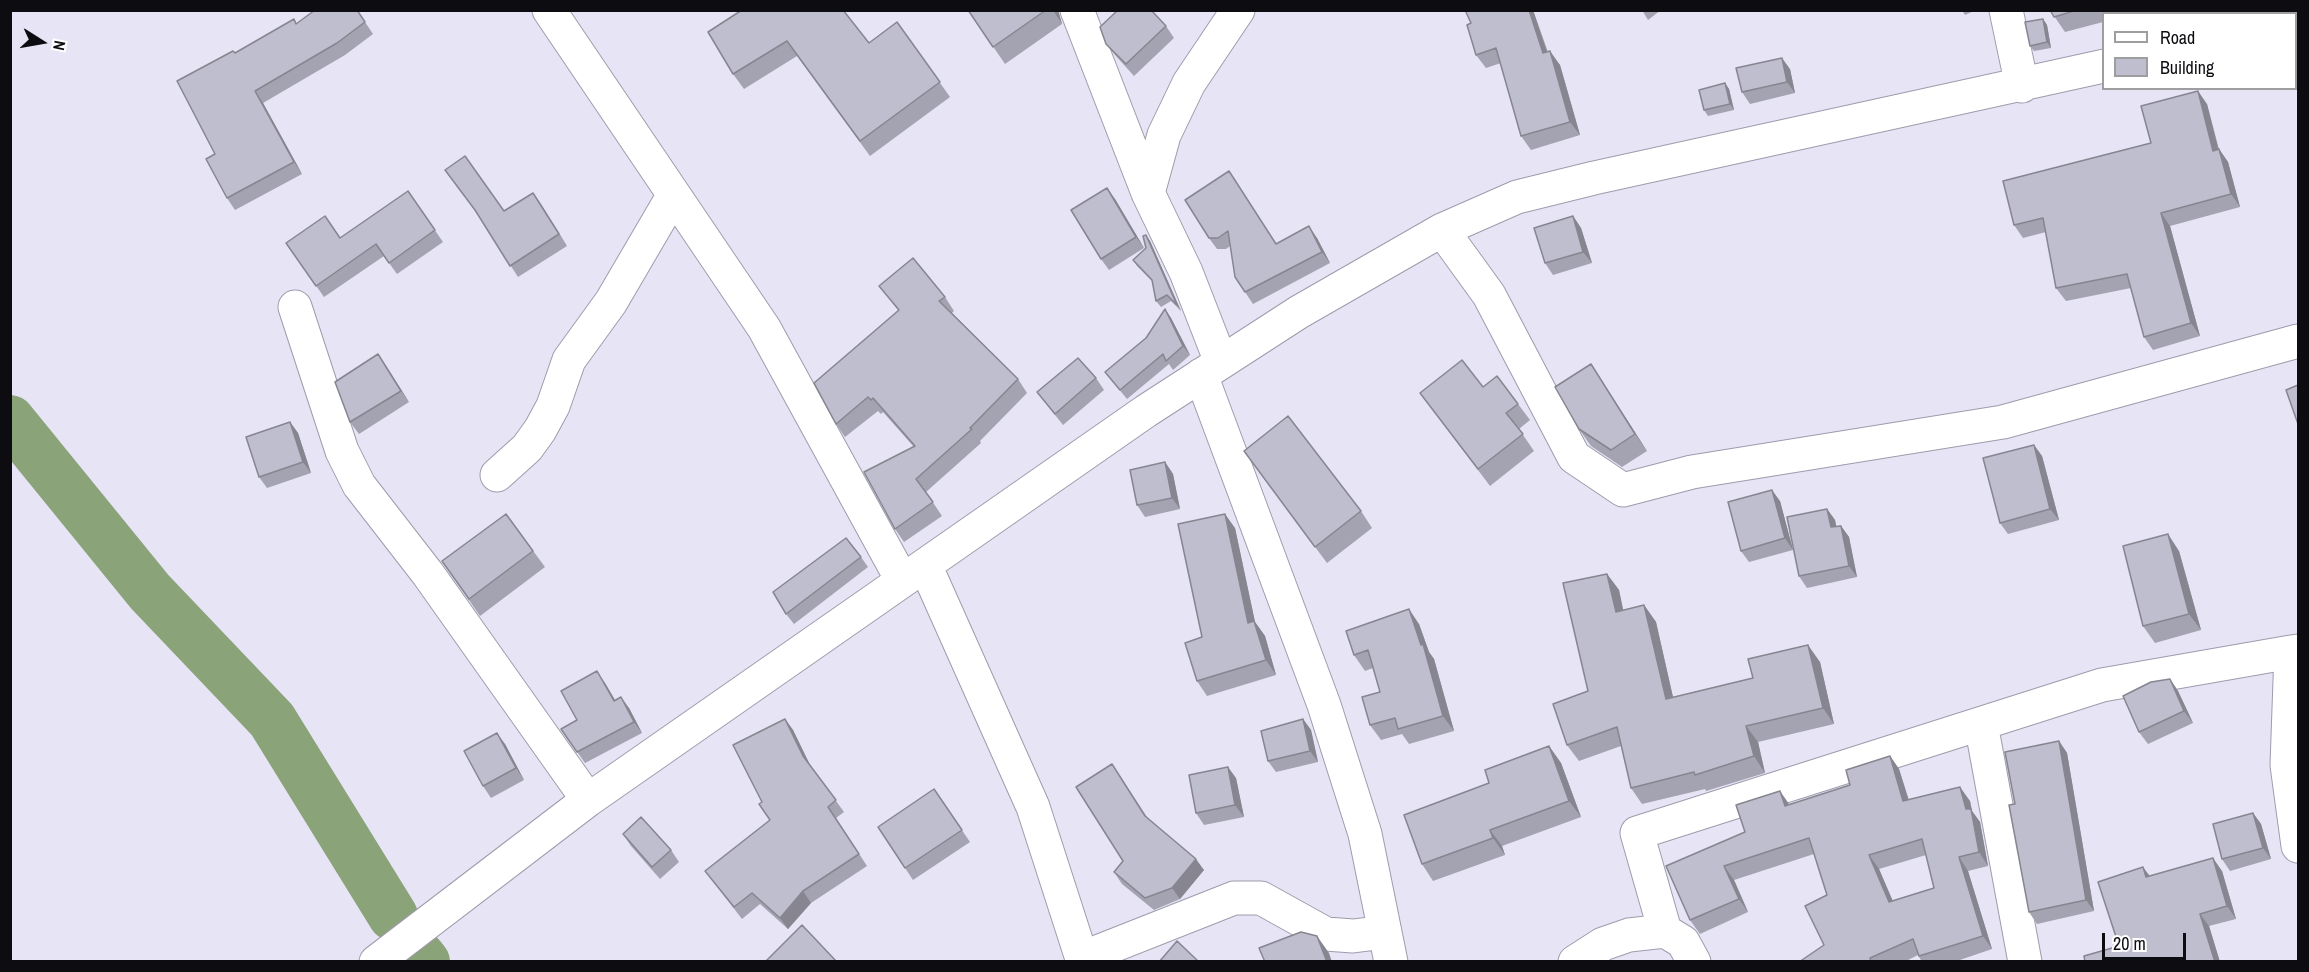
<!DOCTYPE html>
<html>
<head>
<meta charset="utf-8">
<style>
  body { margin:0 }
  #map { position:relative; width:2309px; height:972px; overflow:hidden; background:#e6e4f5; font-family:"Archivo Narrow",sans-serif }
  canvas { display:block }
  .frame { position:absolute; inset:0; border:12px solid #0c0c11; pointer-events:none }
  .legend { position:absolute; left:2102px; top:12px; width:195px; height:78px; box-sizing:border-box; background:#fff; border:2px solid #9e9ea0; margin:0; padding:8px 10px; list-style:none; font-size:18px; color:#0c0c11 }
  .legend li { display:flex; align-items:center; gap:12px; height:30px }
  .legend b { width:30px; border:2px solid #9e9ea0 }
  .north { position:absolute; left:12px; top:12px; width:60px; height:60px; -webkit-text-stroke:4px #fff; paint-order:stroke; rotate:101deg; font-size:16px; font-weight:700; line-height:24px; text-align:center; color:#0c0c11 }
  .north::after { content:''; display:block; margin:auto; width:21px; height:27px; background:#0c0c11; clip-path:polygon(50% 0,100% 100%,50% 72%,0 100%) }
  .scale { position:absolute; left:2102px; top:933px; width:84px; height:27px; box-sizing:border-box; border:3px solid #0c0c11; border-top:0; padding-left:8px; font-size:18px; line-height:21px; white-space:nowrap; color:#0c0c11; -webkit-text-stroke:4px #fff; paint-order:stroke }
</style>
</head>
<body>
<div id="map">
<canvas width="2309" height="972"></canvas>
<div class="frame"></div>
<ul class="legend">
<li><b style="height:8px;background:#fff"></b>Road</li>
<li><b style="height:16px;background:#bfbece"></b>Building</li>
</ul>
<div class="north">N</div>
<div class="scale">20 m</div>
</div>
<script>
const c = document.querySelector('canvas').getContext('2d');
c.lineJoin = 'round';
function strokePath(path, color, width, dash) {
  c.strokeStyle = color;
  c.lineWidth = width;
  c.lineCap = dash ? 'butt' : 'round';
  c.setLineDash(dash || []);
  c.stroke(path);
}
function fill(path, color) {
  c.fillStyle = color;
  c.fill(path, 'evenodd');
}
const river = new Path2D(`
  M10,420l140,172 122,128 121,196
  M421,957l4,5`);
const minor = new Path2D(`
  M549,10l215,318 138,252
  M1077,10l71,183 38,79 35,90
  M2006,10l16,76
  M2212,10l1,4
  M2296,26h2
  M1148,193l16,-58 25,-52 49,-73
  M1442,230l47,65 85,162 49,33 69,-18 311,-50 295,-81
  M295,307l47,144 17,34 69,89 160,226
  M1201,375l123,330 41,129 26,128
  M497,475l30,-27 13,-18 13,-24 16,-46 42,-58 62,-106
  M925,565l108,242 50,155
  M2298,651l-7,1 -4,113 11,81
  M1981,724l44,238
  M1665,931l-28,-98 465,-148 189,-33
  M1082,958l152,-60h27l65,36 27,2 32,-4
  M376,962l212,-162 558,-389 153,-99 143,-82 75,-33 77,-19 510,-112
  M1575,962l28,-18 26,-9 36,-4 18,11 11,20`);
const wall = new Path2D(`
  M357,10l16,24 -28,21 -82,48 39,71 -67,36 -8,-12 -12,-44 20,-101 59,-34 3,5z
  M968,10h90l4,14 -57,40z
  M1465,10h68l15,42 12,13 20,70 -49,15 -10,-14 -20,-73 -15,5 -10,-13 -5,-32z
  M1642,10h19l-13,10z
  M1962,10h14l-11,5z
  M2050,10h66l1,4h-14v8l-38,10z
  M2043,19l4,6 4,23 -17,3 -4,-5z
  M897,22l53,75 -80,59 -73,-100 -53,33 -11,-15 -25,-42 161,11z
  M1166,26l8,12 -40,38 -19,-21 -9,-11z
  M1790,69l5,24 -45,11 -8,-12z
  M1725,83l4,6 5,21 -26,6 -4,-6z
  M2207,104l12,45 9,13 12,45 -70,19 30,110 -47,14 -9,-13 -13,-49 -65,13 -10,-13 -10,-56 -23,6 -9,-13 137,-82z
  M445,170l59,41 29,-18 34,53 -49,31 -39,-61z
  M1229,171l47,73 41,-6 13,25 -77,41 -18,-27 -5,-31 -4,3h-9l-8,-11z
  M408,191l35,51 -46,32 -13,-18 -60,41 -38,-54 55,-5z
  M1115,199l29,49 -35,22 -8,-11z
  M1573,216l8,12 11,35 -39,12 -8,-12z
  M1146,235l4,6 31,70 -10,-10 -10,6 -5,-6 -3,-19 -16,-16 -4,-6 13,-12z
  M879,286l66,11 9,14 -2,2 66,66 9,14 -47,48 1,2 -55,49 16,24 -38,26 -9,-13 19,-82 -31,-35 -2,2 -3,-3 -33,26 -9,-13 62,-114z
  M1165,309l6,9 19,37 -17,15 -4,-6 -42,35 -22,-27 41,-34z
  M1591,364l11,17 45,70 -25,16 -31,-21 -12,-17z
  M386,366l23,36 -50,32 -9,-12z
  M1096,378l8,12 -41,35 -26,-33z
  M1483,387l35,17 12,16 -11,9 15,22 -44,35 -70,-93z
  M290,422l8,11 13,40 -44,15 -8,-11z
  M2034,445l8,11 17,64 -51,14 -8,-11z
  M1244,451l117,60 11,17 -45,35z
  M1165,462l8,12 7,35 -35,8 -8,-12z
  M1780,501l13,49 -44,12 -8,-11z
  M1827,509l8,11 1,6h5l8,11 8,40 -50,11 -8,-12z
  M506,514l39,53 -65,49 -38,-55z
  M1235,528l20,94 10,14 11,39 -69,21 -10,-15 5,-44z
  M2179,551l22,79 -46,13 -12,-17z
  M861,557l7,10 -74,57 -8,-10z
  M1607,574l12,16 4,20 21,-5 12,17 17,75 147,-35 14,62 -76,18 7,31 -59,18 -1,-2 -63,15 -11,-16 -10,-42 -42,15 -12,-16 21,-54z
  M1419,624l10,28 5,7 20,72 -45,13 -7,-10 -21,6 -11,-15 10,-33 -7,-24 -8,3 -11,-16z
  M2170,679l8,12 15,32 -45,21 -9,-12z
  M605,683l10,17 14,8 13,25 -57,30 -24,-34 16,-9z
  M785,719l8,11 17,35 34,47 -8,6 31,48 -56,37 -23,26 -28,-25 -18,15 -37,-48 65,-51z
  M1303,719l8,11 7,32 -42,10 -8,-11z
  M2059,741l8,12 27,158 -57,13 -8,-12 -14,-108z
  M505,744l19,36 -33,18 -8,-12z
  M1549,746l12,17 20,54 -79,29 3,9 -72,26 -11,-17 67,-81z
  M1890,756l9,13 10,31 61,1 2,10 8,11 8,44 -20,5 24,78 -38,13h-32l-4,-7 -14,7h-105l25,-17 3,-50 -13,-41 -80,26 14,32 -48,22 -10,-14 55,-88 105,-47zM1926,855l8,33 -42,13 -13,-32z
  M1120,776l27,41 57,53 -24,29 -26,11 -32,-26 -8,-12 9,-11z
  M1236,778l8,39 -40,8 -8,-12z
  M934,789l36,53 -57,38 -35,-53z
  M2253,813l8,11 10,35 -41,12 -8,-12z
  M623,834l48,16 8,12 -19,17 -29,-33z
  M2222,871l14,48 -27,7 11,36h-135l34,-16 30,-70z`);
const shadedWall = new Path2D(`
  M1053,10h5l4,14z
  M1529,10h4l19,57 -9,-14z
  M2043,19l4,6 4,23 -4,-6z
  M1550,51l10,14 20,70 -10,-13z
  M1782,58l8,11 5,24 -8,-11z
  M1725,83l4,6 5,21 -4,-6z
  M255,91l8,12 39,71 -8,-12z
  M2198,91l9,13 15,60 -9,-13z
  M2219,149l9,13 12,45 -9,-13z
  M1107,188l8,11 29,49 -8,-11z
  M533,193l8,11 26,42 -8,-12z
  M2161,213l9,13 30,110 -9,-13z
  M1573,216l8,12 11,35 -9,-11z
  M1309,226l8,12 13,25 -8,-11z
  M1146,235l4,6 31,70 -4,-6z
  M1165,309l6,9 19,37 -7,-9z
  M378,354l8,12 23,36 -8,-11z
  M1591,364l11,17 45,70 -12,-17z
  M290,422l8,11 13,40 -8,-11z
  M2034,445l8,11 17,64 -9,-11z
  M1165,462l8,12 7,35 -8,-11z
  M1772,490l8,11 13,49 -8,-12z
  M1827,509l8,11 4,19 -8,-12z
  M1225,514l10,14 20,94 10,14 11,39 -10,-15 -18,-37z
  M1841,526l8,11 8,40 -8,-11z
  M2168,534l11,17 22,79 -12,-16z
  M1607,574l12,16 8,38 -11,-16z
  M1644,605l12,17 21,93 -11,-16z
  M1409,609l10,15 10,28 5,7 20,72 -11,-15z
  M1808,645l12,17 14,62 -11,-16z
  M597,671l8,12 17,29 -8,-11z
  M2170,679l8,12 15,32 -9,-12z
  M621,697l8,11 13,25 -8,-11z
  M785,719l8,11 18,37 -8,-11z
  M1303,719l8,11 7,32 -8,-11z
  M1746,726l12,16 7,31 -11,-17z
  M497,733l8,11 19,36 -8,-12z
  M2059,741l8,12 27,158 -8,-11z
  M1549,746l12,17 20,54 -12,-16z
  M1890,756l9,13 14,46 -10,-14z
  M1228,767l8,11 8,39 -9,-12z
  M1960,787l10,14 2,10 8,11 8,44 -9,-14 -13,-43z
  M1780,791l9,13 -4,2z
  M2253,813l8,11 10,35 -8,-11z
  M1490,830l12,16 3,9 -12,-17z
  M1869,855l10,14 20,46 -10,-13z
  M1959,857l9,14 24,78 -9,-13z
  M2213,858l9,13 14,48 -9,-13z
  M1196,859l8,11 -24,29 -8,-11z
  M1724,866l10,14 14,32 -9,-13z
  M2143,867l9,12 -6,-2z
  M803,891l8,12 -23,26 -8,-11z
  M2200,914l9,12 11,36h-5z
  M1317,936l12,17 3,9h-5z`);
const building = new Path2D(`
  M315,10h42l8,12 -28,21 -82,48 39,71 -67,36 -21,-39 9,-5 -38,-73 56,-30 2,2 59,-34 2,5z
  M742,10h101l26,33 28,-21 43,60 -80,59 -73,-100 -54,33 -25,-42z
  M968,10h78l-53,37z
  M1118,10h33l15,16 -40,38 -20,-20 -6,-17z
  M1465,10h64l14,43 7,-2 20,71 -49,14 -25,-88 -20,7 -9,-30 4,-2z
  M2050,10h27l-23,7z
  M2043,19l4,23 -17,4 -5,-24z
  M1782,58l5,24 -45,10 -6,-24z
  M1725,83l5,21 -26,6 -5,-20z
  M2198,91l15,60 6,-2 12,45 -70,19 30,110 -47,14 -17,-63 -71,14 -13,-70 -29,7 -11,-44 148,-38 -10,-37z
  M465,156l39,55 29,-18 26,41 -49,32 -35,-56 -30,-40z
  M1229,171l47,73 33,-18 13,26 -77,40 -10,-15 -7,-46 -10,7h-9l-24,-38z
  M1107,188l29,49 -35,22 -30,-49z
  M408,191l27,39 -46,33 -13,-19 -60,42 -30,-43 39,-27 15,22z
  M1573,216l10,36 -38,11 -11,-35z
  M1146,235l31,70 -10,-10 -11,6 -4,-21 -19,-20 13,-12 -3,-12z
  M913,258l32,39 -6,4 79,78 -48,49 2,1 -56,50 17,23 -38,27 -31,-57 51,-26 -42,-48 -2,2 -3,-3 -32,27 -22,-41 85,-73 -20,-24z
  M1165,309l18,37 -17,15 -3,-7 -43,36 -15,-18 41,-34z
  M378,354l23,37 -51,31 -15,-40z
  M1078,358l18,20 -41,36 -18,-22z
  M1462,360l21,27 14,-11 21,28 -12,9 17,21 -45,35 -58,-76z
  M1591,364l44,70 -24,16 -32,-21 -24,-42z
  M2298,385v39l-12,-34z
  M1288,416l73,95 -46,36 -71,-96z
  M290,422l13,40 -44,15 -13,-40z
  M2034,445l16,64 -50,14 -17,-65z
  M1165,462l7,36 -35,7 -7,-35z
  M1772,490l13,48 -44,13 -13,-49z
  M1827,509l4,18 10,-1 8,40 -50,10 -12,-59z
  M506,514l27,37 -64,48 -27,-38z
  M1225,514l23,109 6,-2 12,39 -69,21 -12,-38 17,-6 -24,-113z
  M2168,534l21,80 -46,12 -20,-80z
  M846,538l15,19 -75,57 -13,-22z
  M1607,574l9,38 28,-7 22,94 87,-21 -5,-19 60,-14 15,63 -77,18 8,30 -59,19 -1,-3 -63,16 -14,-61 -50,18 -14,-41 35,-13 -25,-108z
  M1409,609l12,36 2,-1 20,72 -45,13 -3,-11 -25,7 -8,-28 18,-5 -12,-42 -14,5 -8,-24z
  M597,671l17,30 7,-4 13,25 -57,30 -16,-23 16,-9 -16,-29z
  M2170,679l14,32 -45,21 -16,-36 28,-14z
  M785,719l18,37 33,44 -8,7 31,47 -56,37 -23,27 -28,-25 -18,14 -29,-36 65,-51 -11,-16 3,-2 -29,-57z
  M1303,719l7,32 -42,10 -7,-30z
  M497,733l19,35 -33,18 -19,-35z
  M2059,741l27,159 -57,12 -20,-107 6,-1 -10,-52z
  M1549,746l20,55 -79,29 3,8 -71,26 -18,-49 85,-32 -4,-13z
  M1890,756l13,45 57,-14 6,22h5l8,43 -20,5 24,79 -64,20 -6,-17 -43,19 1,4h-72l25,-17 -19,-39 22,-11 -18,-57 -85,28 15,33 -49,21 -24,-54 79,-34 -9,-27 44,-14 5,15 65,-21 -4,-15zM1922,839l12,49 -45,14 -20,-47z
  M1112,764l33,52 51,43 -24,29 -27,10 -31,-26 9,-11 -47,-74z
  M1228,767l7,38 -39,8 -7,-38z
  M934,789l28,41 -57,38 -27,-41z
  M2253,813l10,35 -41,11 -9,-35z
  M641,817l30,33 -19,17 -29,-33z
  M2213,858l14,48 -27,8 15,48h-130l-1,-6 35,-10 -21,-64 45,-15 3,10z
  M802,925l35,37h-72z
  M1301,932l16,4 10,26h-62l-6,-14z
  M1177,941l22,21h-40z`);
strokePath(river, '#8aa379', 50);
strokePath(minor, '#9e9cac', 35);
strokePath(minor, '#fff', 33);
fill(wall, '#a4a3b1');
fill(shadedWall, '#868590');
fill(building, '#bfbece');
strokePath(building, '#868590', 1.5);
</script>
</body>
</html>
